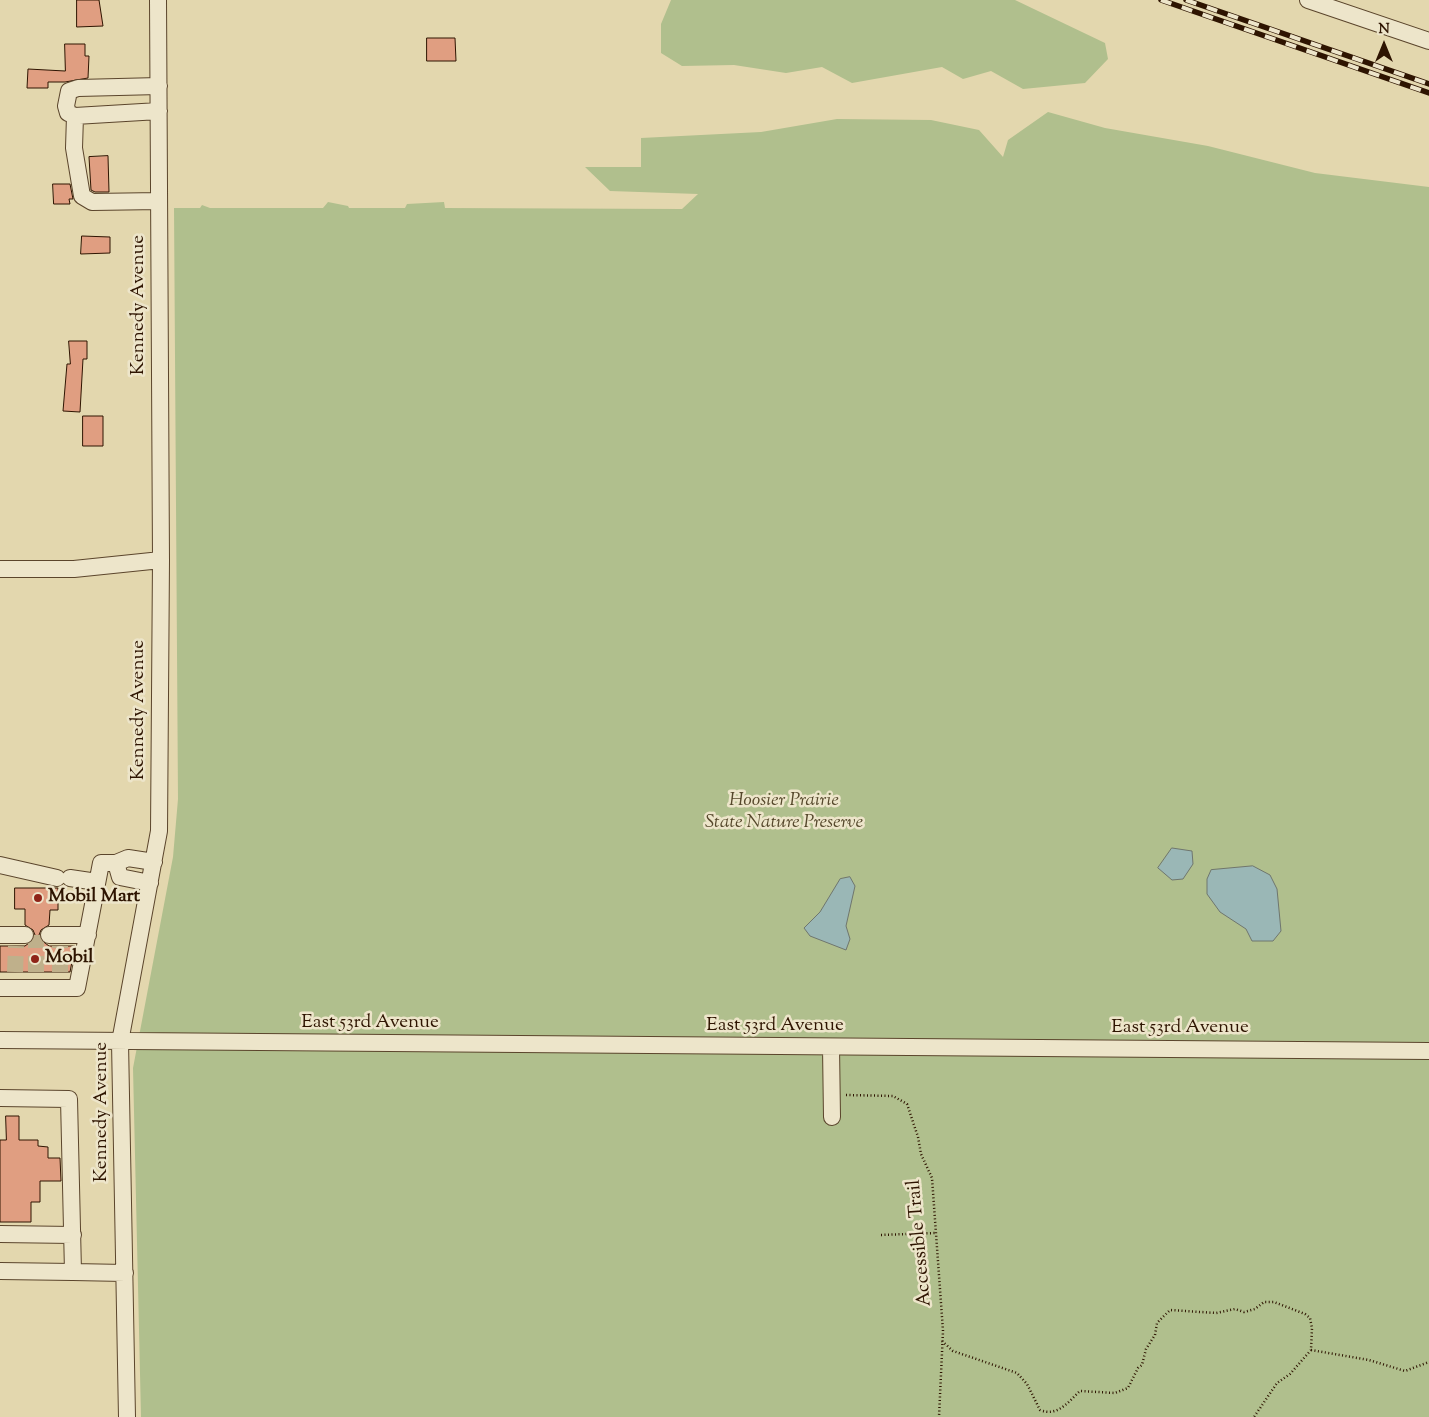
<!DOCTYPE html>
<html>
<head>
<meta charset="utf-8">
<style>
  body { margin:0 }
  #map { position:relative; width:1429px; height:1417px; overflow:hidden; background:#e3d7ae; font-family:"Sorts Mill Goudy",serif }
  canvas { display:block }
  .north { position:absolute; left:1359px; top:20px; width:50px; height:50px; -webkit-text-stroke:4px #ede5ca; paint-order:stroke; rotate:0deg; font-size:14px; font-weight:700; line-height:20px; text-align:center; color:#2e1401 }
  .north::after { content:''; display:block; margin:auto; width:18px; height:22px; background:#2e1401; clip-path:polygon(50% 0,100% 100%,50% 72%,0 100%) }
</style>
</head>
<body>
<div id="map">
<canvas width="1429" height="1417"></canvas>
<div class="north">N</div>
</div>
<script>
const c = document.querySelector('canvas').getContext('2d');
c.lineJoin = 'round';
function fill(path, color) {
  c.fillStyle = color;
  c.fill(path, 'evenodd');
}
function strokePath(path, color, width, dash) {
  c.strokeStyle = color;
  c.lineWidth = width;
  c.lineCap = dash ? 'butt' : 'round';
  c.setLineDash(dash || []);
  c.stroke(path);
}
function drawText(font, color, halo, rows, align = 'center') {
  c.font = font + ' "Sorts Mill Goudy",serif';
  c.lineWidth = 5;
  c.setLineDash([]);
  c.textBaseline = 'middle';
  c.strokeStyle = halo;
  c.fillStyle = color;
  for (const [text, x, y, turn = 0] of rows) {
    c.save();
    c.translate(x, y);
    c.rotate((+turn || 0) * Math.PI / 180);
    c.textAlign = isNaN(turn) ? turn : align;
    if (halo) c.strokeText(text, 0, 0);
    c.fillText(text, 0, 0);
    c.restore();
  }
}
const green = new Path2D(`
  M671,0h344l90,43 3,16 -23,24 -62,6 -32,-18 -28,8 -21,-12 -90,16 -30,-16 -36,6 -52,-8 -52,1 -21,-13v-29z
  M1048,112l57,16 103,18 107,27 114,14v1230h-1288l-8,-349 40,-211 5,-58 -4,-591h26l2,-3 8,3h113l5,-6 20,4 1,2h56l2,-4 37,-2 1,6 237,1 16,-15 -88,-3 -25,-24h56v-29l120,-6 76,-13 94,1 48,10 24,27 5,-17z`);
const water = new Path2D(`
  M1172,848l20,3 1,13 -10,15 -11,1 -14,-12z
  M1253,866l17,9 7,14 4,42 -8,10h-21l-6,-12 -26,-17 -13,-18v-15l4,-9z
  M850,877l5,9 -9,40 4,13 -4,11 -36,-14 -6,-8 16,-16 20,-33z`);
const building = new Path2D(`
  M77,0h22l4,26 -26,1z
  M427,38h28l1,23h-29z
  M65,44h20v12h4l-1,22 -23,4h-17v6h-21l1,-19 37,2z
  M108,156l1,36h-14l-4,-2 -2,-33z
  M53,184h17l3,15h-4l1,5h-16z
  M82,236l28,1v16l-29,1z
  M69,341h18v18h-4l-3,53 -17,-1 4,-47h3z
  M83,416h20v30h-20z
  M15,888h43v22h-8l-1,15 -8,5 -2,5 2,5 8,6h26l-5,26h-70v-26h25l8,-6 2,-5 -2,-5 -8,-5v-16h-10z
  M6,1116h13v24h19v6l10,1v11h12l1,23h-21v21h-9v20h-31v-82h6z`);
const minorTunnel = new Path2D(`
  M15,972l1,-26
  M36,972v-37
  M60,972v-26`);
const path = new Path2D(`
  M846,1095l47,1 14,8 11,33 3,17 11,24 11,153 -4,86
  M881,1235l55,-2
  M942,1341l11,10 64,22 10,11 13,26c18,7 28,-8 40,-19l35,2 13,-5 10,-20 4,-3 4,-16 9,-14 2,-12 13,-13 46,3 19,-4 9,3 11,-3 9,-7h10l31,12 5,4 2,10 -1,22 -21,24 -13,9 -23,34
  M1311,1350l58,10 36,11 24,-9`);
const minor = new Path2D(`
  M1308,0l121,41
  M159,86l-81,2 -9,3 -3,15 2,7 7,3 84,-5
  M75,116l-1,32 8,48 10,6 67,-1
  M0,569h74l87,-9
  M116,863l4,14 30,6
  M0,865l57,13
  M70,878l27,4
  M0,935h25
  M49,935h39
  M0,988h77l24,-125h15l12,-5 26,4
  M0,1040l1429,11
  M831,1047l1,70
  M0,1098l69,1 4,173 -73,-1
  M0,1234l73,1
  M73,1272l52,1
  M127,1417l-7,-375 39,-211 2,-271 -3,-560`);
const rail = new Path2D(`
  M1161,0l268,93
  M1186,0l243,84`);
const markers = [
  [38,898,5,"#8f2418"],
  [35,959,5,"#8f2418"]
];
const streetNames = [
  ["Kennedy Avenue",140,305,-90],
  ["Kennedy Avenue",140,710,-90],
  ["East 53rd Avenue",370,1024],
  ["East 53rd Avenue",775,1027],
  ["East 53rd Avenue",1180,1029],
  ["Kennedy Avenue",103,1112,-90],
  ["Accessible Trail",921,1243,-95]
];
const parkNames = [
  ["Hoosier Prairie",784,802],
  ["State Nature Preserve",784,824]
];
const poiNames = [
  ["Mobil Mart",48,898],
  ["Mobil",45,959]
];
fill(green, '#b0bf8d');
fill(water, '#9ab7b6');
strokePath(water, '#6f766e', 1);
fill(building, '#e09e81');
strokePath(building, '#2e1401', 1);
strokePath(minorTunnel, '#bfb08b', 16, [16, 8]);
strokePath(minor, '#5b452c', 18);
strokePath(path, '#2e1401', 2.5, [1, 2.5]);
strokePath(minor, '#ede5ca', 16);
strokePath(rail, '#2e1401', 5.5);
strokePath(rail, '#ede5ca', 4, [11]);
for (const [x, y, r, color] of markers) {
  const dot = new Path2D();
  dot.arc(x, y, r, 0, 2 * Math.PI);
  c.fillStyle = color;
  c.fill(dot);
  strokePath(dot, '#ede5ca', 2);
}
drawText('19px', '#2e1401', '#ede5ca', streetNames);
drawText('italic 19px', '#55472b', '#ede5ca', parkNames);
drawText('bold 19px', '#2e1401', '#ede5ca', poiNames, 'left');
</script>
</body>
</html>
